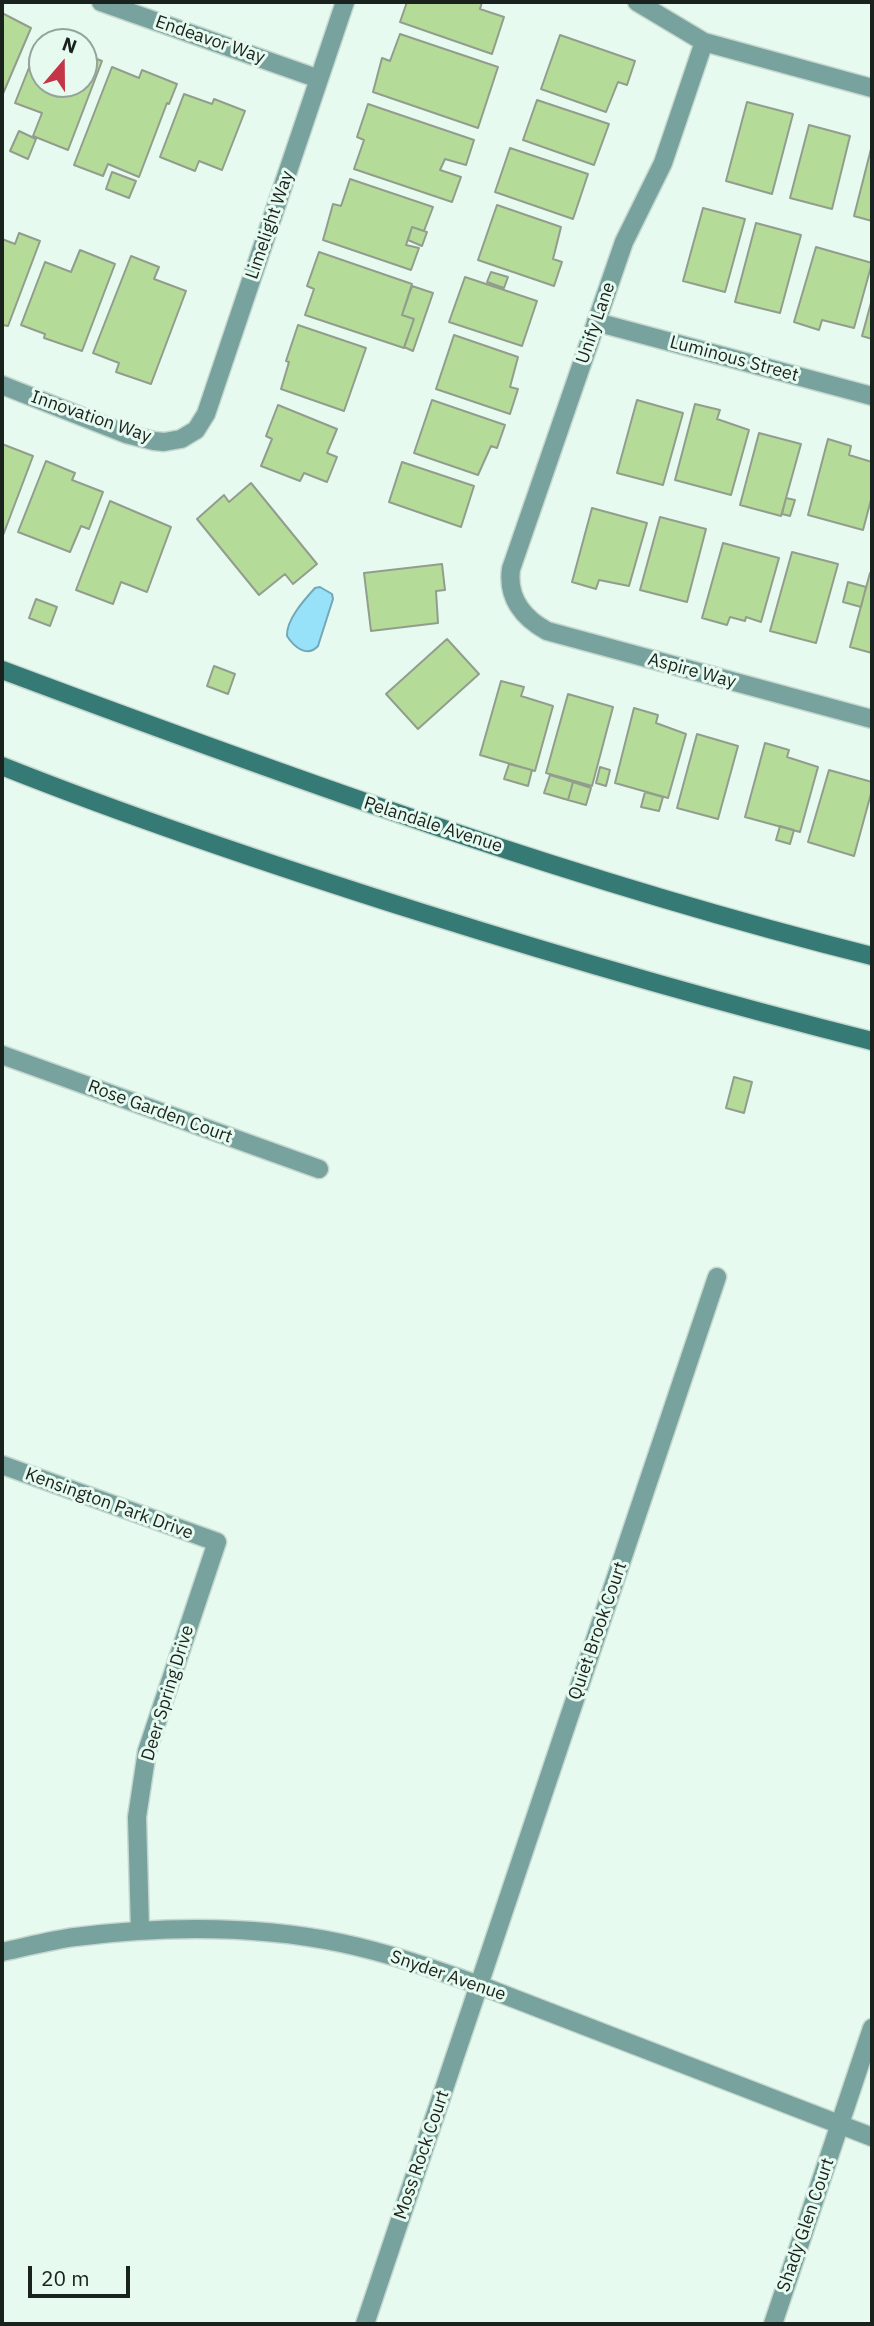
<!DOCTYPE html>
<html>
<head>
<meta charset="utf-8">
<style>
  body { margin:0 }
  #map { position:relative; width:874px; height:2326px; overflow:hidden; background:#e6faef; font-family:"IBM Plex Sans",sans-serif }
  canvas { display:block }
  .frame { position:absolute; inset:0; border:4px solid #1a221e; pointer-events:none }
  .north { position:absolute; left:28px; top:28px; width:70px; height:70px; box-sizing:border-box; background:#e6faef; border:2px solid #94a49b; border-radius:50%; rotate:20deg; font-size:19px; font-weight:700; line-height:28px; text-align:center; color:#1a221e }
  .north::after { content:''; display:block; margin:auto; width:24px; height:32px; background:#c53548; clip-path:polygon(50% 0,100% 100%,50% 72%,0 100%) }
  .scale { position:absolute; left:28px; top:2266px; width:102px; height:32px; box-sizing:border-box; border:4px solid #1a221e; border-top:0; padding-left:9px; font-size:21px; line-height:24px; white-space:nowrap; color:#1a221e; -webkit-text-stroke:5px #e6faef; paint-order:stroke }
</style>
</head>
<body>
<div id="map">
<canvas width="874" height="2326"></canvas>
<div class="frame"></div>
<div class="north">N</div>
<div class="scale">20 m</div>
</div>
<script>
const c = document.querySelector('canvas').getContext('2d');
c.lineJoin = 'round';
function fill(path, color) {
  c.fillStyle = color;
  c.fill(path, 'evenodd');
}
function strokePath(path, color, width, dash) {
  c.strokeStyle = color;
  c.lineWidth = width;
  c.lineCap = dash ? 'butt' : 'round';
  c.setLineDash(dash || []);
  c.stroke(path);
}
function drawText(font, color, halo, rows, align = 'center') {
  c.font = font + ' "IBM Plex Sans",sans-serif';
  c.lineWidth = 6;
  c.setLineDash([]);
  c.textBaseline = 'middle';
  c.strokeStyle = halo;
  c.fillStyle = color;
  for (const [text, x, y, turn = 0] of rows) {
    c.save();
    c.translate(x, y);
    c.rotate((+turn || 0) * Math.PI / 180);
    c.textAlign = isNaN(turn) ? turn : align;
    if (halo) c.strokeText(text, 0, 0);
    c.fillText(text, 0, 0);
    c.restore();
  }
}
const water = new Path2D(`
  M320,587l12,7 1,5 -15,47c-11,12 -24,1 -31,-10 -1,-16 17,-36 28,-48z`);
const building = new Path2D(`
  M407,2h75l-2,7 24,8 -12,37 -92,-32z
  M2,13l29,15 -29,68z
  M400,34l98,33 -20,61 -105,-36 9,-34 8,3z
  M560,35l75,26 -8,24 -9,-3 -12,30 -65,-23z
  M40,40l5,2h-3v42h42v-30l18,7 -34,89 -35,-14 9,-23 -27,-10z
  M112,67l27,11 3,-8 35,14 -8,20 -2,-1 -28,74 -31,-13 -5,12 -29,-11z
  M184,94l28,10 2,-5 31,12 -23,59 -23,-9 -4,10 -35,-14z
  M537,100l72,24 -15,41 -71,-25z
  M747,102l46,12 -21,80 -46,-13z
  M368,104l106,36 -8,25 -21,-6 -5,11 21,7 -9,25 -98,-33 10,-29 -7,-3z
  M809,125l41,11 -18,73 -42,-11z
  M19,131l17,8 -8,20 -18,-8z
  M872,145v76l-18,-5z
  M510,148l78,26 -15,45 -78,-27z
  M112,172l24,9 -7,17 -23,-9z
  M350,179l83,28 -9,24 -12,-4 -6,18 13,3 -8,22 -88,-30 10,-36 8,2z
  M497,205l64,22 -8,32 9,3 -8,24 -76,-26z
  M703,208l42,11 -20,73 -42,-11z
  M756,223l45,12 -21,78 -45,-11z
  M412,227l15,5 -5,14 -14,-6z
  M19,233l21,8 -32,85 -6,-1v-86l13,5z
  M816,247l56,16 -18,65 -32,-8 -3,10 -25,-8z
  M80,250l35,14 -33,87 -38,-13 1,-4 -24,-9 24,-63 26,10z
  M319,252l93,32 -10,31 12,4 -10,29 -99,-33 9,-26 -7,-3z
  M131,256l28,11 -5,12 32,12 -35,93 -35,-12 3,-9 -26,-10z
  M491,272l17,5 -4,11 -17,-6z
  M465,277l72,24 -15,45 -73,-24z
  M412,286l21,7 -20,58 -9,-4 10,-28 -12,-4z
  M872,299v40l-10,-3z
  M298,325l68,23 -22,63 -63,-22 8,-27 -3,-1z
  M454,335l64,22 -8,30 8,2 -8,25 -74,-25z
  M432,400l73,25 -8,23 -6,-2 -13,29 -64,-22z
  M637,400l46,13 -20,72 -46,-12z
  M695,404l25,6 -3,9 32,11 -18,65 -56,-15z
  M278,405l59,24 -10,24 10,4 -10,25 -23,-9 -4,8 -39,-15 11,-27 -6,-3z
  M759,433l42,11 -20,72 -41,-11z
  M828,439l23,7 -2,9 23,7v34l-9,34 -55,-15z
  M2,444l31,12 -31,82z
  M46,461l29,12 -3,7 31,12 -14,37 -8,-3 -11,26 -52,-20z
  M402,462l72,24 -13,41 -72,-25z
  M251,483l66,81 -24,20 -8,-10 -26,21 -62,-76 27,-24 5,7z
  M786,498l9,2 -5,16 -8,-2z
  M110,501l61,26 -24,65 -26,-10 -8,22 -37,-14z
  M592,508l55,15 -18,63 -30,-6 -3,9 -24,-7z
  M660,517l46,12 -19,73 -47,-12z
  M723,543l56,15 -18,64 -15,-5 -1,4 -15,-4 -3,8 -25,-7z
  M792,552l46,12 -22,79 -46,-12z
  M442,564l3,26 -9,1 2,32 -67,8 -7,-58z
  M870,573l2,1v79l-22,-6z
  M848,582l18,5 -5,20 -18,-5z
  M36,599l21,8 -7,19 -21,-8z
  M447,639l32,35 -61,55 -32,-35z
  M214,666l21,8 -7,20 -21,-8z
  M501,681l23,6 -3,9 32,10 -18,65 -55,-16z
  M568,694l45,13 -21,79 -46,-13z
  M634,708l24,7 -2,8 30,11 -18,64 -53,-15z
  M697,734l41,12 -20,73 -41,-11z
  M765,743l24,7 -2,7 31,10 -18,65 -55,-15z
  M509,764l23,6 -4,16 -24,-7z
  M600,767l10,3 -4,16 -10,-3z
  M829,770l43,12v8l-18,66 -46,-14z
  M550,775l23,7 -5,18 -24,-7z
  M573,782l18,6 -5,17 -18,-5z
  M645,792l18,5 -4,14 -18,-4z
  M780,826l14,4 -4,14 -14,-4z
  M734,1077l18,5 -8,31 -18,-5z`);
const minor = new Path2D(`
  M101,2l218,77
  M637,2l67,40 168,46
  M704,42l-41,121 -39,79 -113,327c-4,29 12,49 36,62l325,88
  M596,322l276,74
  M2,385l124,49 28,7 10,1 17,-3 15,-9 10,-16 139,-412
  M2,1055l317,114
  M2,1465l215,77 -70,209 -10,66 3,113
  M2,1952c24,-5 49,-12 73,-15 88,-11 179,-12 266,6 48,10 93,26 138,42l393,152
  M365,2324l352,-1047
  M773,2324l99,-296`);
const secondary = new Path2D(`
  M2,670c286,107 574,212 870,286
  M2,766c138,55 279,102 421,147 149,47 298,90 449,128`);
const streetNames = [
  ["Endeavor Way",210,40,19],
  ["Limelight Way",270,225,-71],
  ["Unify Lane",596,323,-71],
  ["Luminous Street",734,359,15],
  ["Innovation Way",91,417,19],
  ["Aspire Way",692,671,15],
  ["Pelandale Avenue",433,825,18],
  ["Rose Garden Court",160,1112,20],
  ["Kensington Park Drive",109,1504,20],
  ["Quiet Brook Court",598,1631,-71],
  ["Deer Spring Drive",168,1693,-73],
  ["Snyder Avenue",448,1976,19],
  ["Moss Rock Court",422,2155,-71],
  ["Shady Glen Court",806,2225,-71]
];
fill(water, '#97e2f9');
strokePath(water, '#72a8b7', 2);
fill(building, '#b4dc98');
strokePath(building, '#939d8d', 2);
strokePath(minor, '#c5d7ce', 21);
strokePath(secondary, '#c5d7ce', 21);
strokePath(minor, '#78a29e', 18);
strokePath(secondary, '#367a76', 18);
drawText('18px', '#1a221e', '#e6faef', streetNames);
</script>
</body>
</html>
